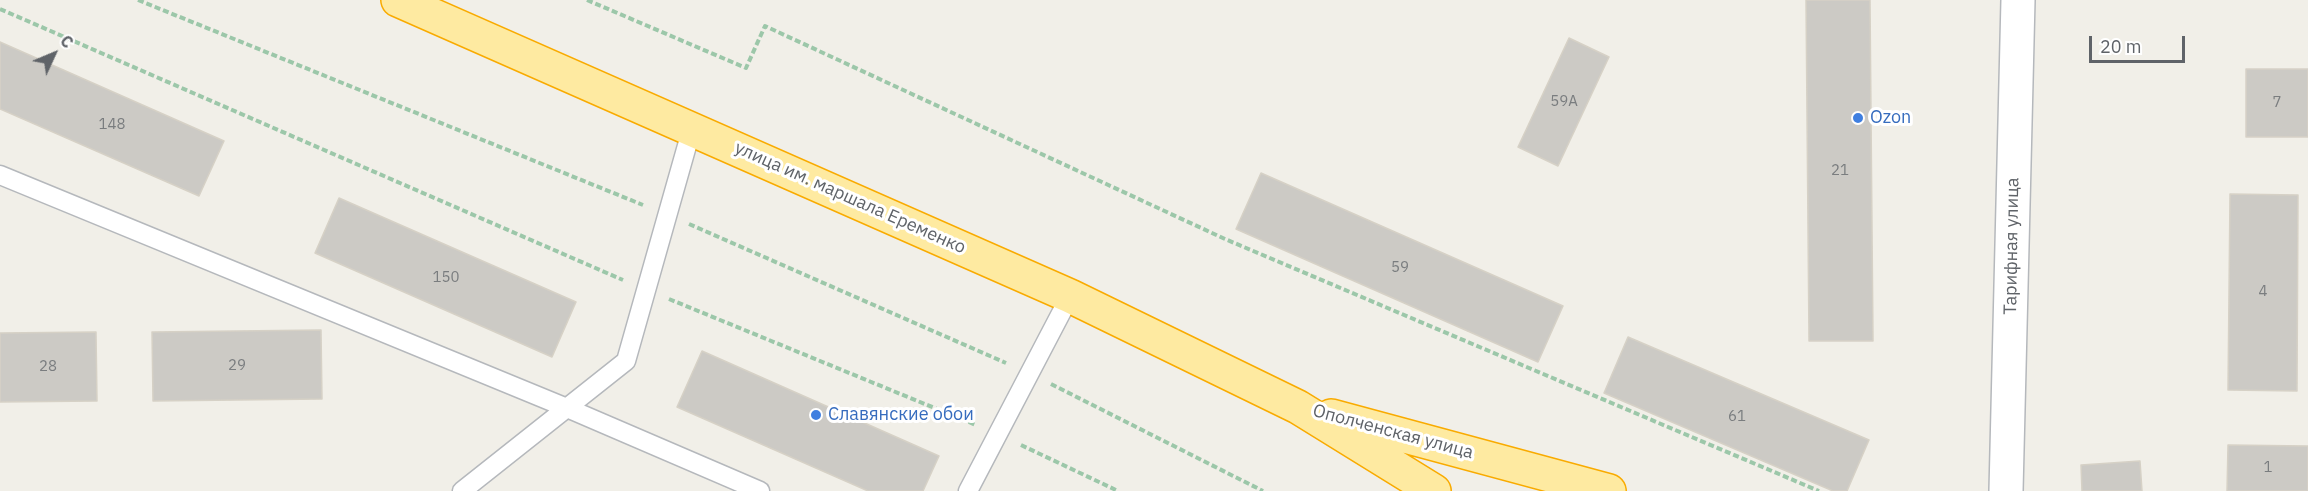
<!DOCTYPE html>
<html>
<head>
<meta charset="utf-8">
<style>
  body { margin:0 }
  #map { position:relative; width:2308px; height:491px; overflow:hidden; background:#f1efe8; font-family:"IBM Plex Sans",sans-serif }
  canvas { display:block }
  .north { position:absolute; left:24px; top:24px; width:60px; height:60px; -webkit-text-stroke:4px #fff; paint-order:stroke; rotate:46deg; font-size:16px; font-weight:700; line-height:24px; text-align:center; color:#5f6368 }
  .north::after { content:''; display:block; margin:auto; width:21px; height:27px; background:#5f6368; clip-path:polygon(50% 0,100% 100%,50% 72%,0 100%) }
  .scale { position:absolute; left:2089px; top:36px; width:96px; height:27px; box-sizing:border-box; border:3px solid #5f6368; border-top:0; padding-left:8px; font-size:18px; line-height:21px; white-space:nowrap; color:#5f6368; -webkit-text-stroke:4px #fff; paint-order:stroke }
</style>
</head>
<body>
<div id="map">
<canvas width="2308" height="491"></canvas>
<div class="north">С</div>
<div class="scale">20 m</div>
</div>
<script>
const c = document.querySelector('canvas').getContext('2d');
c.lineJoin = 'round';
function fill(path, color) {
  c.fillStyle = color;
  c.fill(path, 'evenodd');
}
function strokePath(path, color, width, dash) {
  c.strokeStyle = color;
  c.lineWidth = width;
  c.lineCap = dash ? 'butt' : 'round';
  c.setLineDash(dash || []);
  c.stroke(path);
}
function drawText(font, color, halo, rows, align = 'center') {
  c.font = font + ' "IBM Plex Sans",sans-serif';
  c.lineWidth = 6;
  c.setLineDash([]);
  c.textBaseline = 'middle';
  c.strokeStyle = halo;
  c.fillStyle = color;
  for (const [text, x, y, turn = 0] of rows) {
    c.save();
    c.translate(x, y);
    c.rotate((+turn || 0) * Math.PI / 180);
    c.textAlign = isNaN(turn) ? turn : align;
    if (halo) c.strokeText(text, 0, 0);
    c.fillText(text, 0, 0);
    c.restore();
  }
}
const building = new Path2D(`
  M1806,0h64l3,341h-64z
  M1569,38l40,19 -51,109 -40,-19z
  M0,42l224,99 -25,55 -199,-87z
  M2246,69h62v68h-62z
  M1261,173l302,133 -25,56 -302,-133z
  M2230,194l68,1 -1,196 -69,-1z
  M339,198l237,104 -24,55 -237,-104z
  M321,330l1,69 -169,2 -1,-69z
  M96,332l1,69 -97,1v-69z
  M1628,337l241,103 -22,51h-14l-229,-98z
  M702,351l237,105 -16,35h-55l-191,-84z
  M2228,445l80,1v45h-81z
  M2140,461l2,30h-60l-1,-26z`);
const path = new Path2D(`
  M138,0l505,205
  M587,0l159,68 19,-42 460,213 594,252
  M0,9l623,271
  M689,224l317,139
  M669,299l307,126
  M1051,384l212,107
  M1021,445l97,46`);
const service = new Path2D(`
  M0,175l567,233 193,83
  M462,491l164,-130 66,-233
  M968,491l102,-195`);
const minor = new Path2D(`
  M2006,491l12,-491`);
const trunk = new Path2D(`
  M398,0l672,296 228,111 136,84
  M1331,416l278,75`);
const markers = [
  [1858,118,6,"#3f7fe0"],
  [816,415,6,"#3f7fe0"]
];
const numberNames = [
  ["59А",1564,102],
  ["7",2277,103],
  ["148",112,125],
  ["21",1840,171],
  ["59",1400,268],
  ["150",446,278],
  ["4",2263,292],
  ["29",237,366],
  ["28",48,367],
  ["61",1737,417],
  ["1",2268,468]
];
const shopNames = [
  ["Ozon",1870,118],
  ["Славянские обои",828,415]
];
const streetNames = [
  ["улица им. маршала Еременко",850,198,24],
  ["Тарифная улица",2012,246,-89],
  ["Ополченская улица",1393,432,15]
];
fill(building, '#cccac5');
strokePath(building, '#d6d1c6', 1.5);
strokePath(service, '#b5b8bc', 21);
strokePath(minor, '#b5b8bc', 36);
strokePath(trunk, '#f9ab00', 36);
strokePath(path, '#9cc7a9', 4, [6, 3]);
strokePath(service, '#fff', 18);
strokePath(minor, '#fff', 33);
strokePath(trunk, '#feeaa1', 33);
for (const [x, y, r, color] of markers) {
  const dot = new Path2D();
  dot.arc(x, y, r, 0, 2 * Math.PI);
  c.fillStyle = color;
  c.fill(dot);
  strokePath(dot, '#fff', 2);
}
drawText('15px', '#7a7d7f', null, numberNames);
drawText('18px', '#366cbe', '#fff', shopNames, 'left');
drawText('18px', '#5f6368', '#fff', streetNames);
</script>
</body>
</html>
